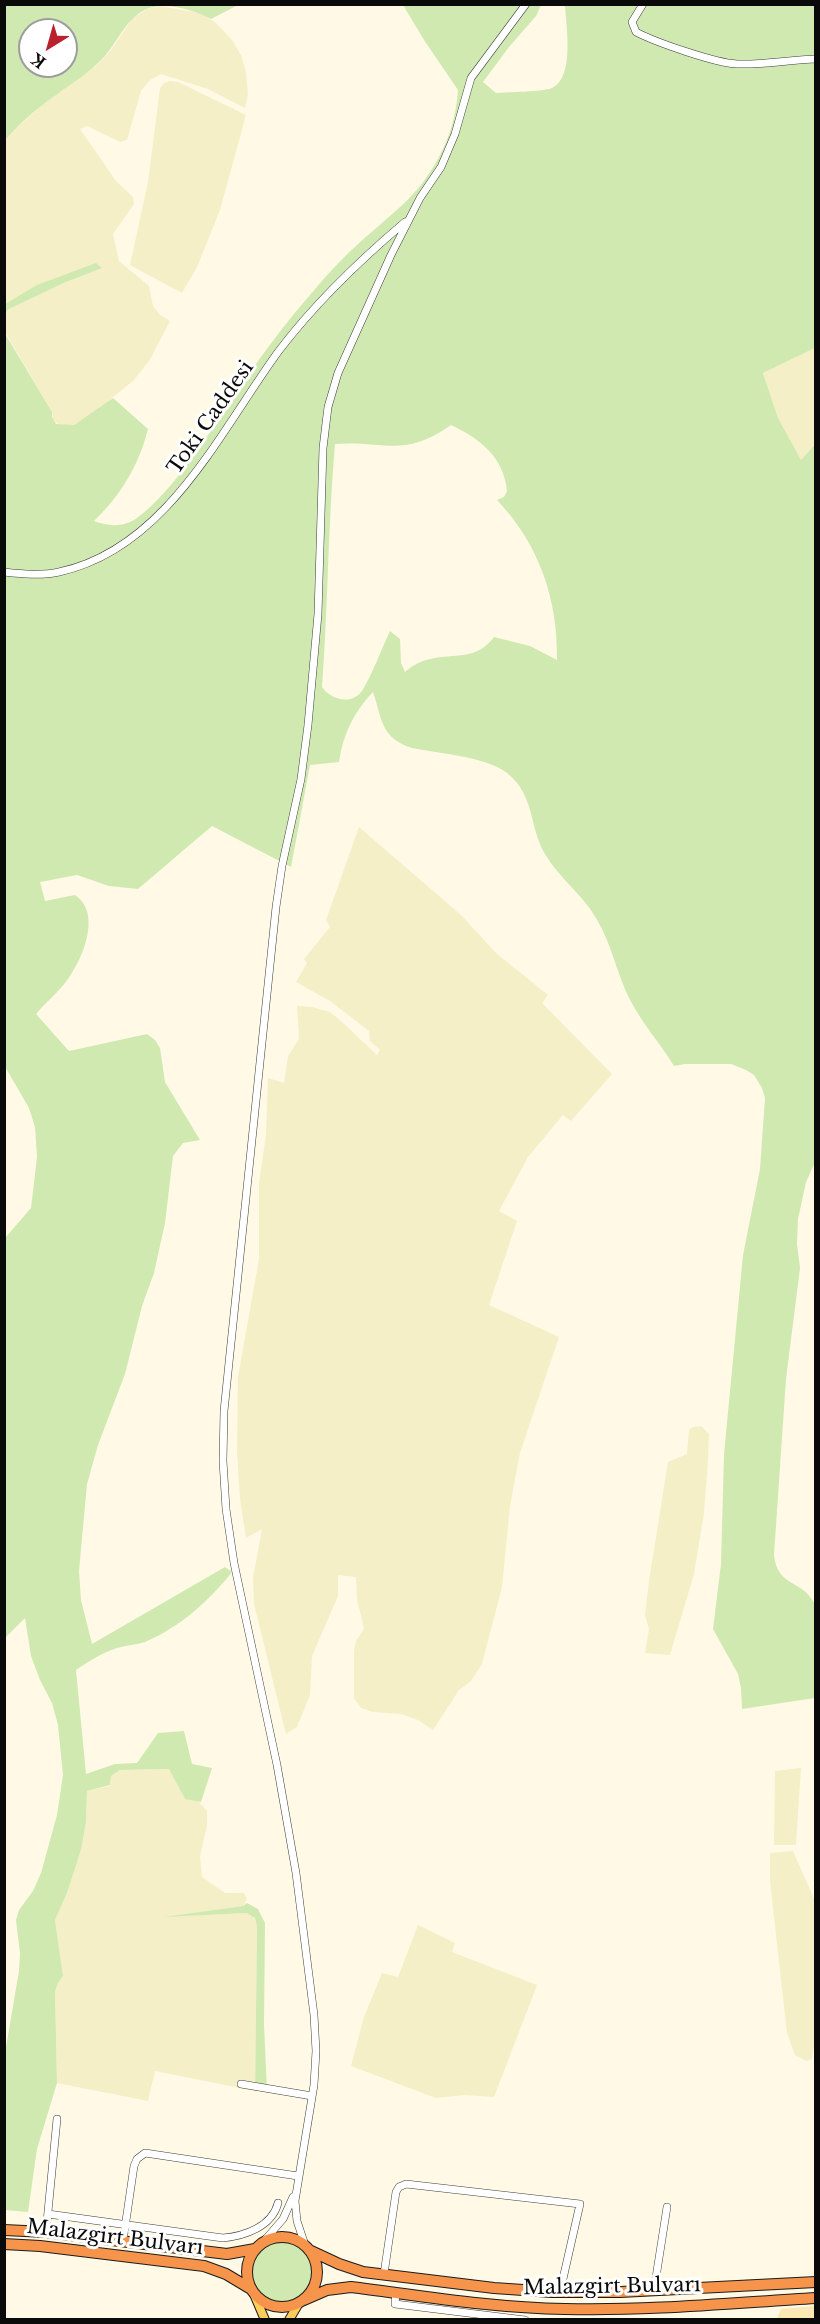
<!DOCTYPE html>
<html>
<head>
<meta charset="utf-8">
<style>
  body { margin:0 }
  #map { position:relative; width:820px; height:2324px; overflow:hidden; background:#fff9e6; font-family:"Libre Baskerville",serif }
  canvas { display:block }
  .frame { position:absolute; inset:0; border:6px solid #0a0a0a; pointer-events:none }
  .north { position:absolute; left:18px; top:18px; width:60px; height:60px; box-sizing:border-box; background:#fff; border:2px solid #9d9d9d; border-radius:50%; rotate:217deg; font-size:16px; font-weight:700; line-height:24px; text-align:center; color:#0a0a0a }
  .north::after { content:''; display:block; margin:auto; width:21px; height:27px; background:#ba212e; clip-path:polygon(50% 0,100% 100%,50% 72%,0 100%) }
</style>
</head>
<body>
<div id="map">
<canvas width="820" height="2324"></canvas>
<div class="frame"></div>
<div class="north">K</div>
</div>
<script>
const c = document.querySelector('canvas').getContext('2d');
c.lineJoin = 'round';
function fill(path, color) {
  c.fillStyle = color;
  c.fill(path, 'evenodd');
}
function strokePath(path, color, width, dash) {
  c.strokeStyle = color;
  c.lineWidth = width;
  c.lineCap = dash ? 'butt' : 'round';
  c.setLineDash(dash || []);
  c.stroke(path);
}
function drawText(font, color, halo, rows, align = 'center') {
  c.font = font + ' "Libre Baskerville",serif';
  c.lineWidth = 6;
  c.setLineDash([]);
  c.textBaseline = 'middle';
  c.strokeStyle = halo;
  c.fillStyle = color;
  for (const [text, x, y, turn = 0] of rows) {
    c.save();
    c.translate(x, y);
    c.rotate((+turn || 0) * Math.PI / 180);
    c.textAlign = isNaN(turn) ? turn : align;
    if (halo) c.strokeText(text, 0, 0);
    c.fillText(text, 0, 0);
    c.restore();
  }
}
const farmland = new Path2D(`
  M160,6l33,6 12,4 11,7 16,17 9,15 5,17 2,22 -3,14 -37,-19 -47,-15 -11,6 -9,11 -14,49 -7,2 -33,-16 -7,3 36,52 17,16 1,7 -21,30 6,27 30,25 4,20 7,9 10,6 -21,40 -15,19 -33,27 -27,18h-15l-6,-5 -1,-8 -47,-80v-19l4,-4 57,-27 35,-14 -63,17 -33,19 -1,-164 41,-38 51,-36 15,-16 21,-31 15,-10z
  M170,81l8,1 68,33 -26,95 -23,57 -15,26 -52,-28 18,-83 12,-94 4,-5z
  M815,348v95l-14,18 -23,-43 -15,-45z
  M359,827l102,88 36,39 51,41 -6,8 70,71 -41,47 -8,-6 -35,42 -29,54 18,10 -28,84 70,32 -39,116 -10,53 -8,81 -20,77 -11,17 -12,9 -26,40 -15,-10 -17,-6 -28,-2 -12,-4 -7,-10v-47l2,-10 8,-12 -7,-30 -1,-22 -18,-2v21l-26,60 -2,39 -13,32 -11,7 -32,-130 -1,-26 9,-49 -16,9 -6,-39 -3,-47 1,-75 21,-118v-76l7,-48 2,-57 16,5 4,-27 11,-17 -2,-33 15,1 18,5 11,9 36,34 3,-5 -10,-9 -1,-10 -39,-30 -34,-19 11,-19 -3,-4 26,-32 -4,-7z
  M701,1426l8,8 -1,26 -4,53 -10,61 -24,81 -25,-2 4,-24 -4,-14 4,-34 19,-119 19,-8 2,-24 4,-3z
  M801,1768l-5,77h-22l1,-74z
  M170,1769l15,30 12,1 10,11v14l-7,31 2,21 23,16h19l3,6 -4,7 -67,10 71,-3 6,3 4,7 -2,168 -100,-20 -7,30 -91,-18 -2,-91 3,-9 5,-7 -8,-56 12,-27 14,-43 5,-28 1,-31 23,-5 1,-10 9,-6z
  M793,1851l22,50v137l-3,21 -6,2 -11,-6 -8,-22 -17,-152v-28z
  M418,1925l37,18 -3,9 85,33 -43,112 -29,-2 -29,3 -85,-32 13,-49 18,-44 16,4z`);
const green = new Path2D(`
  M5,4h233v1l-27,14c-16,-9 -45,-17 -62,-11 -22,8 -31,34 -46,50 -14,15 -31,25 -47,37 -19,13 -36,28 -51,45zM30,30h36v36h-36z
  M403,5h138l-5,11 -27,31 -26,35 13,11c12,-1 47,-1 56,-5 23,-11 14,-62 13,-83h250v343l-52,25 15,45 23,42 15,-17v717l-10,22 -8,37 -1,25 3,24 -14,111 -12,176c3,32 29,25 40,48 5,11 1,78 1,95l-73,11 -1,-21 -3,-14 -25,-45 8,-65 3,-110 19,-199 17,-86 5,-71 -3,-10 -8,-13 -8,-5 -15,-6h-46l-11,2c-14,-23 -33,-44 -45,-68 -13,-27 -17,-53 -33,-80 -14,-24 -37,-40 -51,-64 -16,-27 -10,-59 -38,-81 -22,-17 -67,-19 -95,-25 -32,-10 -30,-30 -39,-56 -19,20 -30,42 -34,70l-29,3 -19,102 -79,-41 -74,63 -29,-3 -32,-11 -37,7 5,19 30,-6c27,18 8,63 -7,84 -9,13 -22,23 -32,35l33,37 78,-17 8,6 5,8 5,34 35,58 -17,3 -10,13 -8,67 -11,50 -12,33 -17,68 -27,71 -11,39 -8,87 2,29 11,44 133,-77 7,5c-23,29 -52,55 -87,70 -9,3 -19,3 -28,6 -15,5 -28,13 -41,22l10,104 29,-10 22,-1 21,-30 26,-2 8,33 20,4 -11,34 -16,-3 -16,-30 -49,1 -9,6 -1,9 -23,6 -1,31 -5,28 -14,43 -12,27 8,56 -5,7 -3,9 2,91 -20,66 -9,63 -23,-2v-157l14,-82 1,-18 -4,-33 3,-10 14,-19 8,-18 16,-58 6,-40 -5,-50 -6,-22 -12,-23 -9,-24 -6,-38 -21,21 1,-401 26,-30 6,-51 -2,-30 -6,-19 -25,-43v-733l48,80v5l4,7 18,1 39,-27 35,31c-9,36 -27,66 -54,92 14,5 29,7 43,-3 37,-27 75,-89 101,-128 22,-33 46,-65 72,-95 19,-23 41,-46 64,-65 20,-18 39,-32 54,-55 18,-26 28,-54 30,-85l-34,-50zM451,425c28,13 53,32 56,66l-3,6 -7,3c42,44 61,99 60,160l-27,-14 -36,-9c-18,24 -39,16 -64,22 -10,2 -18,7 -25,13l-4,-9 -1,-24 -10,-8c-9,19 -17,42 -28,60 -11,15 -32,8 -40,-4 6,-81 6,-162 13,-243 49,-4 68,15 116,-19z
  M96,263l6,5 -36,14 -57,27 -4,4v-9l32,-19z
  M247,1903l11,6 7,14 -1,101 3,67h-12l2,-165 -2,-8 -8,-5 -83,4 79,-11z
  M252 2272a30 30 0 1 1 60 0a30 30 0 1 1-60 0Z`);
const sand = new Path2D(`
  M815,2306v13h-38l4,-10z`);
const minor = new Path2D(`
  M643,4l-11,18 4,10c19,10 79,31 101,32 26,1 52,-4 79,-5
  M4,572c18,2 38,4 55,0 107,-23 160,-139 219,-220 37,-49 81,-91 127,-130
  M241,2084l71,12
  M48,2214l175,24c21,-2 49,-11 55,-35
  M46,2232l11,-113
  M123,2241l11,-75 3,-7 8,-6 153,23
  M264,2241l19,-22 10,-22
  M305,2245l-8,-24 -2,-20 19,-116 2,-34 -2,-36 -18,-142 -19,-108 -43,-202 -8,-54 -3,-48 1,-50 52,-504 6,-41 19,-87 7,-54 10,-111 5,-166 5,-41 10,-34 53,-118 29,-57 21,-31 14,-33 16,-56 55,-74
  M384,2274l12,-82 3,-5 7,-3 174,20 -20,88
  M654,2290l13,-83
  M396,2293l-1,11 130,16`);
const major = new Path2D(`
  M254,2294l11,26
  M289,2320l10,-17`);
const highway = new Path2D(`
  M4,2230l42,2 181,22 28,-5
  M247 2272a35 35 0 1 1 70 0a35 35 0 1 1-70 0Z
  M4,2244l36,2 164,20 22,8 25,15
  M309,2250l30,14 24,8 131,16 58,4h68l196,-10
  M304,2300l23,-10 24,-3c71,9 142,21 214,22 83,2 167,-6 251,-11`);
const streetNames = [
  ["Toki Caddesi",211,418,-55],
  ["Malazgirt Bulvarı",115,2238,7],
  ["Malazgirt Bulvarı",612,2287,-1]
];
fill(farmland, '#f4efc7');
fill(green, '#d0e9b1');
fill(sand, '#fbe8b2');
strokePath(minor, '#3d3d3d', 8);
strokePath(major, '#1b1b1b', 10);
strokePath(highway, '#1b1b1b', 12);
strokePath(minor, '#fff', 7);
strokePath(major, '#fbce5a', 8);
strokePath(highway, '#f7944c', 10);
drawText('20px', '#0a0a0a', '#fff', streetNames);
</script>
</body>
</html>
